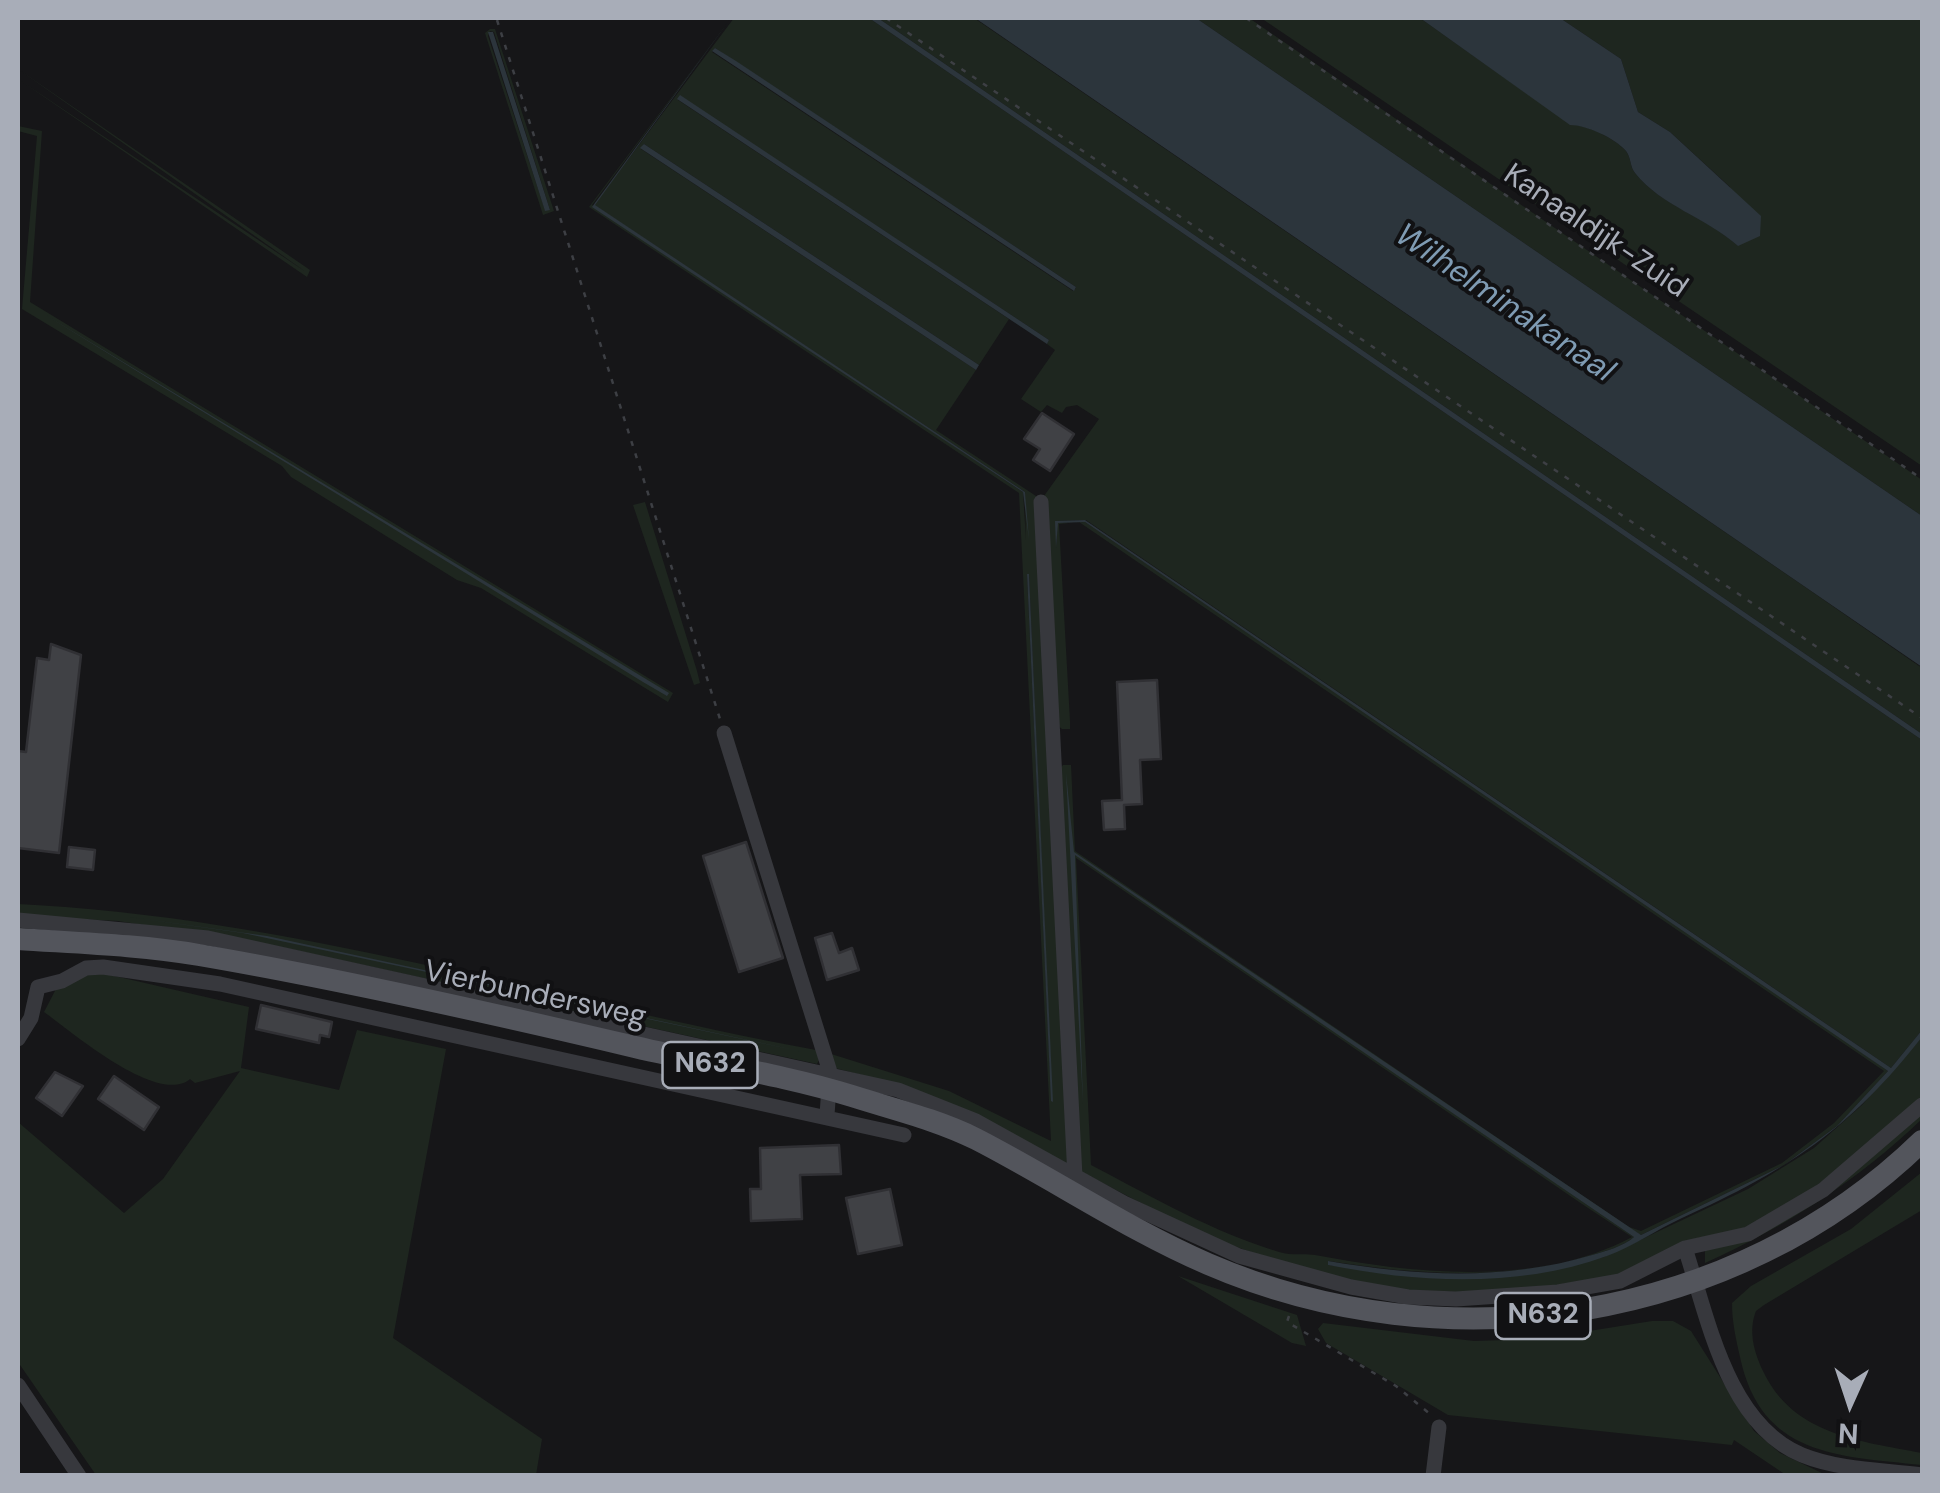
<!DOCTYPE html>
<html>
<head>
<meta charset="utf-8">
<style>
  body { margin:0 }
  #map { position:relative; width:1940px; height:1493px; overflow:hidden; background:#161618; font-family:"DM Sans",sans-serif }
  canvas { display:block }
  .frame { position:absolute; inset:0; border:20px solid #a8adb8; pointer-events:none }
  .north { position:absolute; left:1800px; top:1353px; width:100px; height:100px; -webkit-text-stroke:8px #111113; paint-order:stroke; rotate:183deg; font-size:28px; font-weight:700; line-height:40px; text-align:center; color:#a8adb8 }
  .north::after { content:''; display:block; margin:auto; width:35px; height:45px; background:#a8adb8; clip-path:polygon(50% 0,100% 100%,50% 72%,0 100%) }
</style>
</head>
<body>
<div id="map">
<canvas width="1940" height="1493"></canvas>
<div class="frame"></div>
<div class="north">N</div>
</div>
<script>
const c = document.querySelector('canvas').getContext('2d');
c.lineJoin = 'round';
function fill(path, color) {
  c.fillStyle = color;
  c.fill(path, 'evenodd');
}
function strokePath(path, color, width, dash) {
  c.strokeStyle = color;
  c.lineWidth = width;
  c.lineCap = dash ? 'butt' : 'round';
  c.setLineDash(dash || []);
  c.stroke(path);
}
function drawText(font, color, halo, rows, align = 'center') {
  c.font = font + ' "DM Sans",sans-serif';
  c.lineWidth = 8;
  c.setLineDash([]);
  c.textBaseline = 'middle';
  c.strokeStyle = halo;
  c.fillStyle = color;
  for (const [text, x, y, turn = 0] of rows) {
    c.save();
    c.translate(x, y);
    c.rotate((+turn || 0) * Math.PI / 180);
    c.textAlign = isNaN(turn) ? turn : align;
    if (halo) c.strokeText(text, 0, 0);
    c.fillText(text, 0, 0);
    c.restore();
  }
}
const green = new Path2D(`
  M731,18l-139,187 431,287 3,48 -1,-48 -431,-287 140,-187h135l1053,722v290l-31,38 -805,-548 -30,1v27l1,-25 28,-1 720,490 83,59 -51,55 -53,39 -143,70 -43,-25 -482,-329 518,356c-10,9 -28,14 -42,18 -87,26 -175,20 -263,6l-1,4 136,14 57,-4 83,-18 144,-68 66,-41 48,-43 60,-68v61l-48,46 -84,61 -56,28 -36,5 -73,36 -118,19 -101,-2 -100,-19 -108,-39 -122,-64 -19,-397 6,-7h8l4,86 554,376 12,4 141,-68 52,-40 50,-52 -805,-549 -20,2 11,197v8h-8l-7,-6 -11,-227 55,-77 -22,-14 -11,2 -4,6 -15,-8 -6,7 -20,-13 34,-49 -8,-6 2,-4 -369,-244 -2,4 331,219 -30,46 -335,-221 -3,5 335,221 -40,60 100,66 32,669 -176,-82 -57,-15 -7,-15 121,38 102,50 -32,-648 -430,-286zM715,48l361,239v1l-3,3 -361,-239zM1027,575h2l22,498h-1zM1076,858l506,346 50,33c-93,50 -217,37 -317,18 -12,-2 -22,1 -36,-3 -66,-20 -127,-55 -188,-87z
  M878,18h96l831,569 117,81v66z
  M1196,18h53l673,462v36z
  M1261,18h159l150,106c16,1 45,14 56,27 5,6 4,16 9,22 26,33 73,45 103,73l-8,-59 -60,-55 -32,-20 -17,-53 -61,-41h362v448z
  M490,29h5l59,182 -11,4 -58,-182zM490,31l4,1 56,178h-5l-57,-174z
  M18,69l292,201 -3,7 -289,-198 288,193z
  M18,126l24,5 -12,171 643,391 -5,9 -187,-114 -24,-8 -166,-103 -9,-11 -260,-157 15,-173 -19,-5z
  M645,502l52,169 3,12 -6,2 -61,-180z
  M18,904c271,13 533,97 798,146l3,10 -2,4 -541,-118 -158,-25 -100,-5z
  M85,974h21l143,33 -8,61 98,22 18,-60 89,19 -53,289 149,101 -6,36h-440l-78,-113v-240l106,91 39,-34 77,-108 -45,12 -5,-4c-32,27 -118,-47 -146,-67l12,-23z
  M1922,1113v6c-65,62 -135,107 -217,144v-13l131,-64z
  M1922,1172v38l-158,95 -8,6c-8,20 -2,41 7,60 30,64 97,70 159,82v12c-85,-9 -161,-9 -182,-108 -4,-18 -8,-35 -8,-54l19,-17 100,-57z
  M1178,1276l119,39 9,31 -14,-3z
  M1652,1321h21l18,10 63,100 26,22 46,22h-40l-52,-35 -2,5 -284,-30 -122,-72 -8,-14 5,-6 151,18 65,-2z`);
const water = new Path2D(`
  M731,18l-136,187 430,287 4,48 -6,-48 -431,-285z
  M869,18h9l1044,716v6z
  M975,18h221l726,498v151z
  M1420,18h140l61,41 17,53 32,20 91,84 -1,20 -22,10c-31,-28 -77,-40 -103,-73 -5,-6 -4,-16 -9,-22 -11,-13 -40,-26 -56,-26z
  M488,32h5l57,178 -5,1z
  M715,48l21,13 340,226 -2,4 -362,-240z
  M680,95l369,245 -2,4 -370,-245z
  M644,144l335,221 -3,5 -336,-222z
  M44,314l625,379 -2,3 -24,-14z
  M1085,520l806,548 31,-38v7c-73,93 -134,133 -240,181 -26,12 -48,28 -75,38 -88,32 -188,27 -279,9v-4c89,15 177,20 264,-6 14,-4 32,-9 42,-18l-559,-382 8,249 -17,-331 8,79 567,383 143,-70 53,-39 51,-55 -803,-549 -27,1 -2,25 -1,-27z
  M1027,574h2l24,528 -2,-1z
  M129,917l138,19 541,117 -565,-120z`);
const building = new Path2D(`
  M1042,413l32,21 -24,37 -17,-11 7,-11 -16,-10z
  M51,644l30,11 -22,198 -41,-5v-97l8,1 11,-94 12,2z
  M1157,680l4,79 -21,1 2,44 -18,1 1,24 -21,1 -2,-29 20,-1 -5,-118z
  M746,842l37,116 -44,14 -36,-116z
  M69,847l26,3 -2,20 -26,-3z
  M832,933l7,20 13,-5 7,22 -32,10 -12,-42z
  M261,1005l71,17 -3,15 -9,-2 -1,8 -63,-14z
  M55,1072l28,14 -21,30 -26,-18z
  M114,1076l45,31 -15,23 -46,-31z
  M839,1145l2,29 -41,1 2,44 -51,2 -1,-32h11l-1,-41z
  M890,1189l12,56 -44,9 -12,-56z`);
const path = new Path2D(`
  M886,18l1036,700
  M1246,18l676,461
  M497,20l223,699
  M1289,1316l-2,6 109,64 34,28`);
const minor = new Path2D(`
  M1041,502l34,675
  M724,733l106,339 -3,43
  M18,920l190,18 690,152 78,31 148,82 115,53 112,31 57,10 48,2 102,-7 62,-11 65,-33 63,-14 75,-44 99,-85
  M18,1039l13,-21 7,-31 24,-6 24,-13 17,-1 117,17 684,151
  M1685,1248c23,70 42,176 117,207 37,15 81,15 120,20
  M18,1385l61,91
  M1433,1476l6,-49`);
const primary = new Path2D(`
  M18,939c59,4 122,6 181,16 146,25 292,58 436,92 72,17 147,27 217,49 41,13 86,24 124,43 78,40 151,90 232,125 238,103 527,59 714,-123`);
const shields = [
  [710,1065,95],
  [1543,1316,95]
];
const shieldNames = [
  ["N632",710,1065],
  ["N632",1543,1316]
];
const streetNames = [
  ["Kanaaldijk-Zuid",1595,232,34],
  ["Vierbundersweg",535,995,12]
];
const waterNames = [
  ["Wilhelminakanaal",1504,304,34]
];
fill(green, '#1e261f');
fill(water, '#2c353c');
fill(building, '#404145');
strokePath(building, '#303034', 2.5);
strokePath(path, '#3d3f44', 2.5, [5, 8]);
strokePath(minor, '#37383d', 15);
strokePath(primary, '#53555c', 22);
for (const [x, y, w] of shields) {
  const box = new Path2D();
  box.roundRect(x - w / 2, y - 23, w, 46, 8);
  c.fillStyle = '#111113';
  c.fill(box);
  strokePath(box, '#a8adb8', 2.5);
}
drawText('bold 28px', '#a8adb8', null, shieldNames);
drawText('30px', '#a8adb8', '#111113', streetNames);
drawText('italic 32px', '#7f9bb3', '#111113', waterNames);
</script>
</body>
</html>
